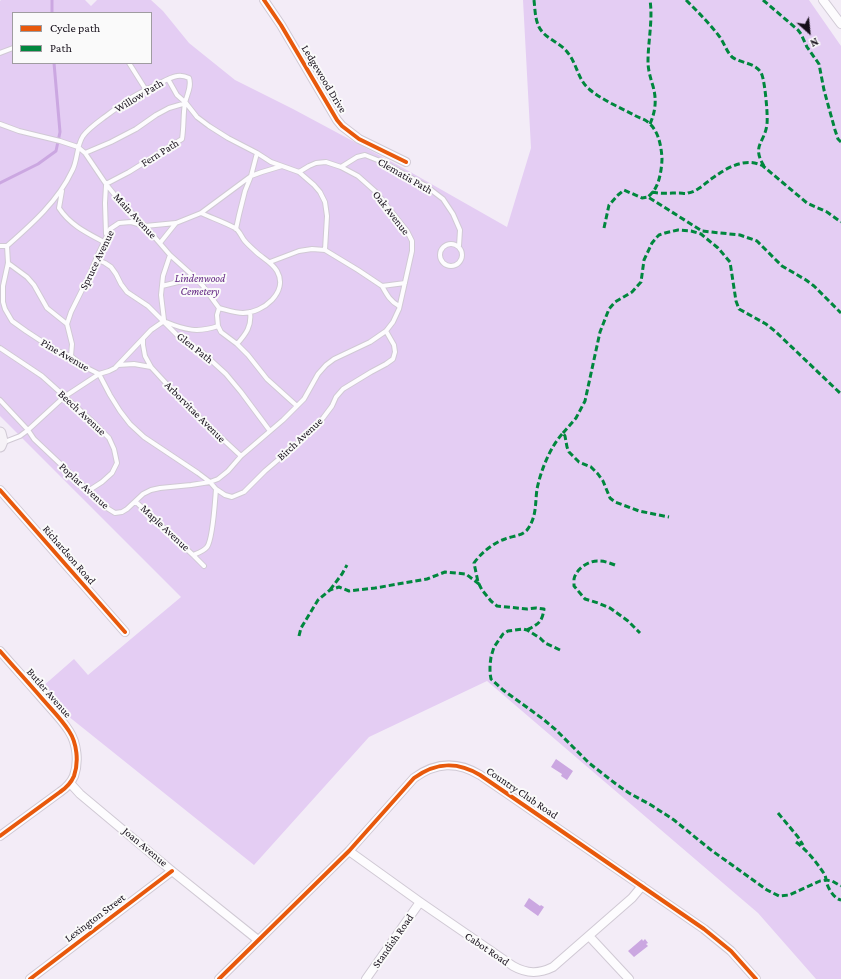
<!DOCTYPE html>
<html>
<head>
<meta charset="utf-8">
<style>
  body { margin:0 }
  #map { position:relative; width:841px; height:979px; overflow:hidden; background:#f3ecf7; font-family:"Crimson Pro",serif }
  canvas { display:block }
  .legend { position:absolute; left:12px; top:12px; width:140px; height:52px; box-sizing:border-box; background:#fafafa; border:1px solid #9f9ca0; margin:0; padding:5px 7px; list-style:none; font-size:12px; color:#160f1a }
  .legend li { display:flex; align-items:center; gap:8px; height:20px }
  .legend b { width:20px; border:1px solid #9f9ca0 }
  .north { position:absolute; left:789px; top:12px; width:40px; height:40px; -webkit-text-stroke:3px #fafafa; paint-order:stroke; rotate:153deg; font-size:11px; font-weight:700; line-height:16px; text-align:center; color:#160f1a }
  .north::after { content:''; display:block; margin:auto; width:14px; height:18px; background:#160f1a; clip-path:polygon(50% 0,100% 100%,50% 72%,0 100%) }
</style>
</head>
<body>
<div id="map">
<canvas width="841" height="979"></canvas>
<ul class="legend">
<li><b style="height:5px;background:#e8590c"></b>Cycle path</li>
<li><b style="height:5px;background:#00873e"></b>Path</li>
</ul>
<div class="north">N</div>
</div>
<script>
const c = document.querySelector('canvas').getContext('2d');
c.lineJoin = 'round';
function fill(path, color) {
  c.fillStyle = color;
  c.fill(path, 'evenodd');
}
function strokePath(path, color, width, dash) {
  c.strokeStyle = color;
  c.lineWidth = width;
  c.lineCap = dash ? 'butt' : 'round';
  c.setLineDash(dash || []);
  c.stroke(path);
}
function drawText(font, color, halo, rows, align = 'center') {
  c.font = font + ' "Crimson Pro",serif';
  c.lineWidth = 4;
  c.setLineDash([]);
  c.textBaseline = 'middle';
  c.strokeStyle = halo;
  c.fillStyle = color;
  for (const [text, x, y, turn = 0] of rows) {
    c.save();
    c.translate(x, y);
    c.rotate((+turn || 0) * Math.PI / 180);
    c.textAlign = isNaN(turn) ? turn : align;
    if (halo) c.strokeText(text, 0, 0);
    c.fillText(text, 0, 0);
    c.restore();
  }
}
const green = new Path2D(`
  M1,0h84l6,6 6,-6h54l12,11 26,32 46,37 58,29 112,60 102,58 24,-79 -8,-148h286l32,46v933h-25l-58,-66 -271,-232 -118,56 -115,128 -186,-149 -26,-29 32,-28 14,16 93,-78 -181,-181v-415zM13,13h138v50h-138z`);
const water = new Path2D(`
  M556,759l17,12 -6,9 -6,-4 1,-2 -11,-7z
  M529,898l11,8 1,-1 3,2 -6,9 -14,-10z
  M642,939l1,2 2,-2 3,4 -2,1 2,2 -14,11 -6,-6z`);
const stream = new Path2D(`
  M52,0v13
  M0,183l38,-19 18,-13 4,-19 -6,-69`);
const lane = new Path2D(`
  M0,53l13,-5
  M129,63l17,27
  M168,79l9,16 9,8 11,14 12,9 19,12 29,15 14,9 28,10 15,13 6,7 5,10 2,14 -2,34 -13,-1 -13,2 -29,11
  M0,124l19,7 41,10 18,6 7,6 21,31 12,15 27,27 25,29 20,18 13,13 16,22
  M85,153l26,-11 25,-13 20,-14 13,-7 17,-5
  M341,167l16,-10 8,-2 15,6 46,25 17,13 10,15 7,16 -1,16
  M106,184l23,-12 53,-33c2,-12 1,-25 3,-36 2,-9 7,-16 4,-25 -4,-2 -7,-3 -12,-2 -6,1 -13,5 -19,8 -9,4 -19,9 -27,14 -9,6 -17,12 -25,18 -8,6 -17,12 -23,20 -7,11 -5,24 -11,35 -14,30 -40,53 -65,75l1,17 -5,23v16l2,7 7,12 14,10 29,19 16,6 12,10 16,8 11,21 10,16 10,13 14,13 54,36 12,9 6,7c-1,12 -3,50 -9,58 -3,4 -9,6 -14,8
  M62,191l-3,17c11,17 28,25 45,34
  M201,213c11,5 23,9 34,15 4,2 6,8 9,12 3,4 7,7 11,11 7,7 17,11 22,20 12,21 -14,42 -34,42 -8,0 -16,-3 -24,-5
  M236,229l3,-14 6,-24 6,-15 6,-23
  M106,234l-1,-31 1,-18
  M160,243l16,-20 25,-10 50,-37 11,-4 20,-6
  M440 255a11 11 0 1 1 22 0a11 11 0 1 1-22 0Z
  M0,246h7
  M325,250l33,20 24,16 23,-3
  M96,259l9,4 6,4 5,7 5,10 6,8 21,14 31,31 24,16 23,21 15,18 29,39
  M8,263l19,14 7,8 13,23 20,16 5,20 -1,12
  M162,286l20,-5 10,-6
  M382,286c5,9 8,15 17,20
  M219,308l-2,7 1,11 3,6 16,12 11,11 19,24 30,27
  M164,320l-3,-25 2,-19 7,-21
  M166,322c19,8 32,11 52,4
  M67,324l4,-12 19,-38 6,-15 14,-30 9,-6 12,-1 14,4 31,-3
  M143,339v6l2,11 6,11 35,38 55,51
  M237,344c9,-10 15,-18 13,-32
  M0,348l42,28 50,45 17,17 5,11 3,14 -5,10 -10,9 -14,9
  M118,365l16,-1 17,3
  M0,400l28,30 6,9 73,69 8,5 7,-1 5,-3 16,-15 8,-4 9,-2 31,-3 19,-3 8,-3 10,-8 13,-15 42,-36 21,-21 14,-25 8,-9 8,-6 36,-17 16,-11 7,-9 6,-13 13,-58v-10l-5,-10 -31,-39 -18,-16 -17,-9 -15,-5 -10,1 -7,3 -10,6
  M2,443l18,-7 8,-6 36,-33 35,-23 10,-3 6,-3 36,-38 13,-9
  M216,489l9,6 7,2 12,-5 21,-21 42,-36 16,-17 9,-12 4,-9 7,-8 28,-17 15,-8 7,-5 2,-7 -1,-7 -8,-14
  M136,502l57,53 11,11`);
const street = new Path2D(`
  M264,0l17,25 56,95 5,6 17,13 47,23
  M823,0l18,24
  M0,490l125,142
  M0,651c13,15 26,29 39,44 10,12 22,23 30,36 8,12 10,31 5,45 -3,7 -8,12 -14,16l-60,44
  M70,783l10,11 92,77 86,69
  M349,851l71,51 93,64c14,8 26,8 40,1l79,-69 10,-12
  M589,936l40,43
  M30,979l142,-108
  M219,979l130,-128 65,-73c22,-16 43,-17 66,-3l224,154 27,22 25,28
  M366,979l54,-77`);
const secondary = new Path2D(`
  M0,433l2,8 -2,5`);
const quiet = new Path2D(`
  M534,0c1,9 1,19 5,27 6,12 21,15 29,26 9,11 10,27 21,36 13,11 30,18 45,26 3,2 7,3 11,5 13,8 16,24 17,38 0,8 -2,22 -6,29 -2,4 -5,7 -8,10
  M686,0c12,12 23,23 33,36 5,6 7,15 13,21 9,7 25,5 30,18 3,8 6,40 5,49 -2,19 -16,21 -3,42
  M763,0l35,30 3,4 6,13 12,17 5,26 11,40 3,9 3,3
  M650,124c6,-14 7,-26 2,-41 -2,-7 -4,-14 -4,-21 0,-21 5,-42 2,-62
  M652,192c9,2 18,1 27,1 3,0 7,1 9,0 11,-2 18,-11 26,-16 14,-10 32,-20 49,-11l44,37 20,9 14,10
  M604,228l5,-23 9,-10 6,-5 18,8 6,-1 54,34 38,4 17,6 25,25 24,14 8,6 27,27
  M563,433l13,-15 9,-17 15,-69 9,-23 6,-7 17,-10 9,-10 3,-22 8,-17 5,-6 2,-2 6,-2 13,-3 13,1 10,3 17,14 12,14 6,39 3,8 27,15 10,8 65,62
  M615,565c-5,-2 -11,-4 -16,-4 -10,-1 -23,8 -25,18 0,2 0,5 0,7l11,13 13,4 12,5 18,13 12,12
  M330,590l12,-16 5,-9
  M527,630c11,-6 15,-7 17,-21l-8,-1 -9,1 -30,-3 -6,-5 -9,-11 -4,-8 -4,-19c7,-10 19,-20 31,-24 7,-3 17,-3 22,-9 10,-13 8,-27 10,-41 4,-19 13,-42 26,-56l2,3 2,11 2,5 10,10 12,5 7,7 5,7 7,17 5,4 24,9 30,6
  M299,636l2,-8 17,-28 12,-10 9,-3 10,4 26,-3 52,-9 18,-7 21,2 13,10
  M560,650l-15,-7 -5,-5 -13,-8 -4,-1 -15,2 -5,3 -9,13 -3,10 -1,8v8l1,6 12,11 40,29 13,11 33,33 27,21 13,9 22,12 23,15 37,30 56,40 12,6 10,-1 31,-14 6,-1 6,1 9,5
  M778,813l20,24 5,8
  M796,842c12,9 21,21 29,33 1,3 1,6 2,9 2,6 8,15 14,16`);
const cycleway = new Path2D(`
  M264,0l17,25 56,95 5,6 17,13 47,23
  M0,490l125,142
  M0,651c13,15 26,29 39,44 10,12 22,23 30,36 8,12 10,31 5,45 -3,7 -8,12 -14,16l-60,44
  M30,979l142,-108
  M219,979l130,-128 65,-73c22,-16 43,-17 66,-3l224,154 27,22 25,28`);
const streetNames = [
  ["Ledgewood Drive",324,79,59],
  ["Willow Path",139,96,-31],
  ["Fern Path",160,153,-32],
  ["Clematis Path",405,176,30],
  ["Oak Avenue",391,213,52],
  ["Main Avenue",135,216,47],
  ["Spruce Avenue",97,260,-64],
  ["Glen Path",195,348,38],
  ["Pine Avenue",65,355,30],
  ["Arborvitae Avenue",195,412,45],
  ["Beech Avenue",82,413,43],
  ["Birch Avenue",300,439,-43],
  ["Poplar Avenue",84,486,42],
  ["Maple Avenue",165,528,43],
  ["Richardson Road",69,555,49],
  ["Butler Avenue",49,693,49],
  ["Country Club Road",522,793,34],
  ["Joan Avenue",145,847,40],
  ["Lexington Street",95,918,-37],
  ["Standish Road",393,941,-55],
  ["Cabot Road",487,949,34]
];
const parkNames = [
  ["Lindenwood",200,279],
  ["Cemetery",200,292]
];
fill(green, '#e4cdf3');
fill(water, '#cba7e1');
strokePath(stream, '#cba7e1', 3);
strokePath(lane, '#d0c9d4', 6);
strokePath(street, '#d0c9d4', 10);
strokePath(secondary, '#d0c9d4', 13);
strokePath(lane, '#fdfcfe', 4);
strokePath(street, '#fdfcfe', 8);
strokePath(secondary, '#f6f2f7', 11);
strokePath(quiet, '#00873e', 3, [6, 3]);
strokePath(cycleway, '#e8590c', 4);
drawText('11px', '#160f1a', '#fafafa', streetNames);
drawText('italic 11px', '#622582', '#fafafa', parkNames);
</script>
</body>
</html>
